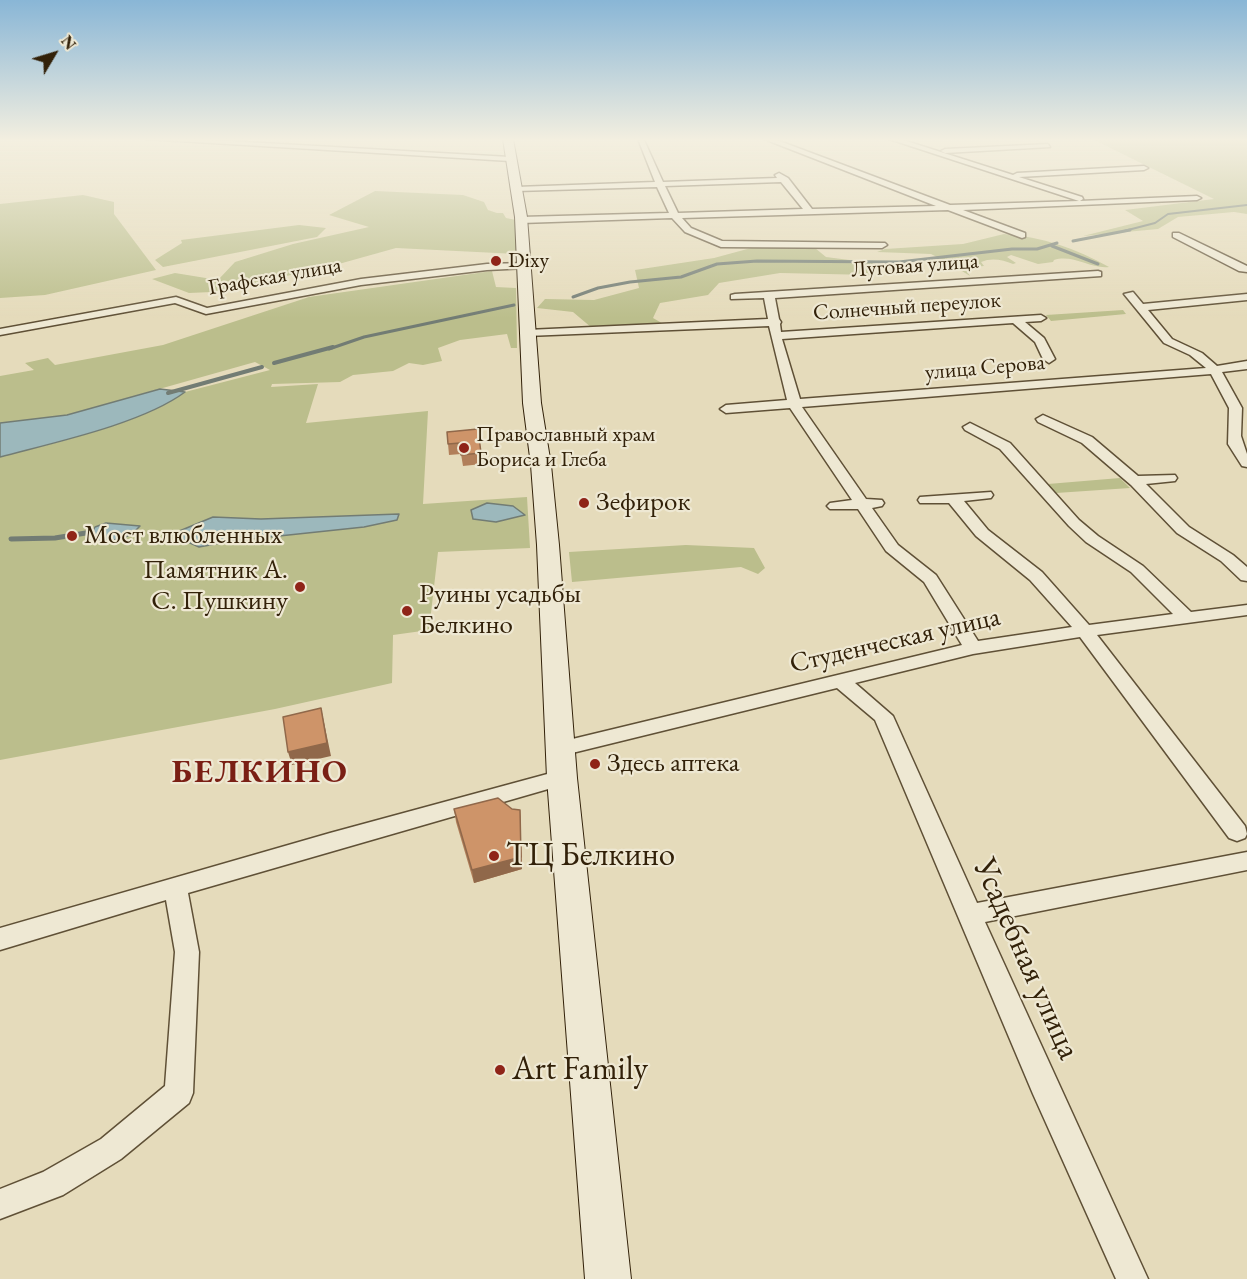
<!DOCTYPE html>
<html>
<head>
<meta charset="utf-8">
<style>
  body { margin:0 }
  #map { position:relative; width:1247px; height:1279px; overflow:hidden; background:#e5dbbb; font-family:"EB Garamond",serif }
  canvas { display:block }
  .north { position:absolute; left:24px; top:24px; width:60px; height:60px; -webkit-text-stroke:4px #eee8d3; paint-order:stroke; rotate:52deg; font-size:16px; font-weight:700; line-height:24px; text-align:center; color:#322109 }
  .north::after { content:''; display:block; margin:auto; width:21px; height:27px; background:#322109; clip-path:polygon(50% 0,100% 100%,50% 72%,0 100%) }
</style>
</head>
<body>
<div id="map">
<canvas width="1247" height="1279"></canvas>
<div class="north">N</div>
</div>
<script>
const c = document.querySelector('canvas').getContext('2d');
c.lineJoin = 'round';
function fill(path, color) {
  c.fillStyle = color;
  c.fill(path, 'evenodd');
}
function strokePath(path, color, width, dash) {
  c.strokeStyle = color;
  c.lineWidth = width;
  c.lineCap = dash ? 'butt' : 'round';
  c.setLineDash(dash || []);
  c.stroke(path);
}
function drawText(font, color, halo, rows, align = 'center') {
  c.font = font + ' "EB Garamond",serif';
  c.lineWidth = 4.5;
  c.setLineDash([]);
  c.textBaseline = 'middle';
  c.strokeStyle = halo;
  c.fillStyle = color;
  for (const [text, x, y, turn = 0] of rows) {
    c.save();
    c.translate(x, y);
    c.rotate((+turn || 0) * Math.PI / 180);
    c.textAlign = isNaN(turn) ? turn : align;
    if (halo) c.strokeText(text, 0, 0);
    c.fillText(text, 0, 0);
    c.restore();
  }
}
const green = new Path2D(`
  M1092,139h155v75l-13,-2 -56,5 -20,12 -75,7 60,-15 -18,-11 89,-11z
  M375,191l88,4 21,7 4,8 9,3h6l3,5 10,2 1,34 -121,-6 -68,19 -116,25 -23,1 -37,-14 23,-6 43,7 17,-18 58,-18 76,-17 -40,-12z
  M83,195l31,7v12l42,56 -111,25 -45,3v-94z
  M299,225l27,3 -9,9 -154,30 -8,-7 27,-17 -1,-3z
  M1004,234c39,3 71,14 105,33 -19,2 -36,-13 -55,-7l-1,2 -15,2 -27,-9 -4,2 9,6 -3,1c-10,-4 -21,-7 -32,-2l3,4 -19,2 5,8 -21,-13 -18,-9 -54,-2 8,-3 78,-5z
  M751,248h64l11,9 47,6 -2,12 -91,-2 -61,10 -11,12 -48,8 -7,15 14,8 -75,2 -19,-16 -36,-4 8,-9 49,1 45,-12 -4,-18 79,-12z
  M492,271l4,16 20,1 1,60h-6l-4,-14 -47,6 -22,8 4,13 -19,4 -14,-2 -16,8 -40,4 -13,7 -68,2 -1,3 47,-3 -12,39 122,-12 -5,93 104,-7 3,51 -92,4 -9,78 -36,5 -1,48 -117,26 -275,51v-303c53,-14 142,-33 185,-65l85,-22 -15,-8 -188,53 -67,8v-47l34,-6 -9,-7 23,-5 7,7 108,-20 146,-48z
  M1123,310l3,4 -75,7 -5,-6z
  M1120,478l10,10 -74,5 -8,-9z
  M686,545l68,3 11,20 -7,6 -17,-7 -169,15 -3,-30z`);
const water = new Path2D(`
  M160,389l25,3c-43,32 -133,51 -185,65v-34l67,-8z
  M487,503l26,3 12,9 -29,7 -23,-3 -2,-9z
  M399,514l-2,6 -33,7 -132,14 -33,6 -18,-8 -4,-7 36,-15 48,2z
  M106,523l34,3c-13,15 -25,14 -44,15l-6,-5 5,-9z`);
const streamFar3 = new Path2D(`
  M1124,231l31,-8 13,-9 79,-9`);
const streamFar2 = new Path2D(`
  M1073,241l57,-11
  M1052,246l46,18
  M573,297l25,-9 32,-6 51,-5 36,-13 40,-3 142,1 113,-13h25l20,-6
  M329,349l35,-12 150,-32`);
const streamFar1 = new Path2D(`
  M274,363l59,-16
  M168,393l94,-26`);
const stream = new Path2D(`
  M11,539l44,-1 37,-6`);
const street = new Path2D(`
  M145,139h48l317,18 4,2 -4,2z
  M638,139l6,1 19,42 114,-4 -2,-3 4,-2 9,5 24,31 124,-3 -172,-67h10l176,66 129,-4 -190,-62h11l113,36 4,-2 127,-7 4,2 -4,2 -125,7 63,20 1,2 -3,2 117,-5 4,2 -4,2 -234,10 62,23v4l-3,1 -74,-28 -266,8 9,10 31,13 163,2 2,2 -5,3 -161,-1 -36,-15 -13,-14 -151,5 -4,-3 4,-3 148,-4 -12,-26 -141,4 -4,-2 4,-2 139,-5zM781,182l22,27 -125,4 -13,-27z
  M1048,144l2,3 -105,6 -4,-2 4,-2z
  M1173,233h6l68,33v6l-8,-1 -66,-34z
  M524,263l3,1v4l-40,2 -126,15 -155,29 -31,-11 -175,32v-6l176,-32 31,11 154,-29 126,-15z
  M1098,271l3,1v4l-326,22 4,21 2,3 -1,2 1,8 260,-17 5,3 -5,3 -16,1 19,16 11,21 -6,4 -6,-4 -8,-17 -22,-19 -231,16 18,60 406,-31 -16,-13 -26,-12 -40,-49 9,-2 10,12 104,-10v6l-99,10 24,29 30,14 15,13 30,-5v8l-25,3 20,36 -1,28 6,18v13l-5,-1 -14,-22 1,-36 -18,-34 -409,33 64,92 16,1 2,3 -2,3 -10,2 26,37 38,30 42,66 94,-14 -42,-47 -54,-44 -27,-33h-29l-2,-3 2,-3 71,-5 2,3 -2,3 -27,3 24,29 54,42 47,53 84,-11 -42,-42 -45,-30 -17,-16 -69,-77 -35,-19 -2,-3 7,-4 40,20 69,77 19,16 45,30 48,46 56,-7v10l-150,20 148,191 2,8 -2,4 -8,3 -8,-3 -149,-201 -107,17 -118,29 38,33 84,187 270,-51v18l-262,52 163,357h-32l-83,-185 -158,-374 -38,-32 -277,68 -7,-2 -3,-5 3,-5 7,-2 402,-97 -38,-63 -38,-31 -28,-42h-28l-3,-3 3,-3 22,-3 -62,-92 -64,5 -6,-4 6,-4 61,-5 -18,-74 -242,10 -6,-3 6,-3 241,-11 -4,-21 -33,1v-4l4,-1z
  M1043,415l49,22 46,39 37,-1 2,3 -2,3 -29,3 43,43 44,28 14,12v14l-6,-1 -20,-19 -44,-28 -46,-48 -49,-42 -44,-21 -2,-3z
  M562,770l7,3 4,5 -4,5 -381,110 11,59 -6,141 -4,10 -68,56 -58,36 -63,24v-30l43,-17 58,-33 64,-53 10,-134 -9,-52 -166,50v-22l330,-95z`);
const secondary = new Path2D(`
  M503,139h10l14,78 14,186 10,62 8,80 18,233 54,501h-46l-38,-501 -10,-233 -6,-80 -8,-62 -8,-186z`);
const wall = new Path2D(`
  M478,429l4,35 -19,2 -2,-12 -12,1 -2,-23z
  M454,809l66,1 2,59 -48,14 -18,-61z`);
const shadedWall = new Path2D(`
  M321,708l10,48 -39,9 -4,-13z
  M520,810l2,59 -48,14 -2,-13z`);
const building = new Path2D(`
  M478,429l3,24 -20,2 -1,-12 -12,1 -1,-12z
  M321,708l6,35 -39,9 -5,-35z
  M498,798l14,11 8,1 1,47 -49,13 -18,-61z`);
const markers = [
  [496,261,6,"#8f2418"],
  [464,448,6,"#8f2418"],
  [584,503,6,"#8f2418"],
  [72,536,6,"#8f2418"],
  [300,587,6,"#8f2418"],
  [407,611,6,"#8f2418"],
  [595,764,6,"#8f2418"],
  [494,856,6,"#8f2418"],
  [500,1070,6,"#8f2418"]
];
const farPoinames = [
  ["Dixy",508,261],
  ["Православный храм",476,435],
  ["Бориса и Глеба",476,460]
];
const farStreetnames = [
  ["Луговая улица",915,266,-4],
  ["Графская улица",275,277,-10],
  ["Солнечный переулок",907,307,-4],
  ["улица Серова",985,368,-5]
];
const poiNames = [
  ["Зефирок",596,503],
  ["Мост влюбленных",84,536],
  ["Памятник А.",288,571,"right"],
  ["С. Пушкину",288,602,"right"],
  ["Руины усадьбы",419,595],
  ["Белкино",419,626],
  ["Здесь аптека",607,764]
];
const streetNames = [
  ["Студенческая улица",895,641,-13]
];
const districtNames = [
  ["БЕЛКИНО",260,773]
];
const nearPoinames = [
  ["ТЦ Белкино",506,856],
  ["Art Family",512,1070]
];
const nearStreetnames = [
  ["Усадебная улица",1026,959,66]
];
fill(green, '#bbbe8c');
fill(water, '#9cb8bc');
strokePath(water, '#727c74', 1.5);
strokePath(streamFar3, '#727c74', 2);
strokePath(streamFar2, '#727c74', 3);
strokePath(streamFar1, '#727c74', 4);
strokePath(stream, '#727c74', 5);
strokePath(street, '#5f5036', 3);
strokePath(secondary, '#322109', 2);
fill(street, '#eee8d3');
fill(secondary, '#eee8d3');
fill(wall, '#b17f5a');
fill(shadedWall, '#90684a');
fill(building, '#ce9469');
strokePath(building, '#90684a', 1.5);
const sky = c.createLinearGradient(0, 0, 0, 318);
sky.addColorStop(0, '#89b6d6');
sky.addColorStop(0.44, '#f3efe0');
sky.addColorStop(1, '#f3efe000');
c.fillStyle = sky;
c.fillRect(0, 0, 1247, 318);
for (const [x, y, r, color] of markers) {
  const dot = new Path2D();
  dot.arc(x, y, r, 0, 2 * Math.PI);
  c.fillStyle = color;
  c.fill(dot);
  strokePath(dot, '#eee8d3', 2);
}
drawText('22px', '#322109', '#eee8d3', farPoinames, 'left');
drawText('22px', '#322109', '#eee8d3', farStreetnames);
drawText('27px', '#322109', '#eee8d3', poiNames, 'left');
drawText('27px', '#322109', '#eee8d3', streetNames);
c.letterSpacing = '1.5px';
drawText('bold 33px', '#7a1f14', '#eee8d3', districtNames);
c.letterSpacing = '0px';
drawText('33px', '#322109', '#eee8d3', nearPoinames, 'left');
drawText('33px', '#322109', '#eee8d3', nearStreetnames);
</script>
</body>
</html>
